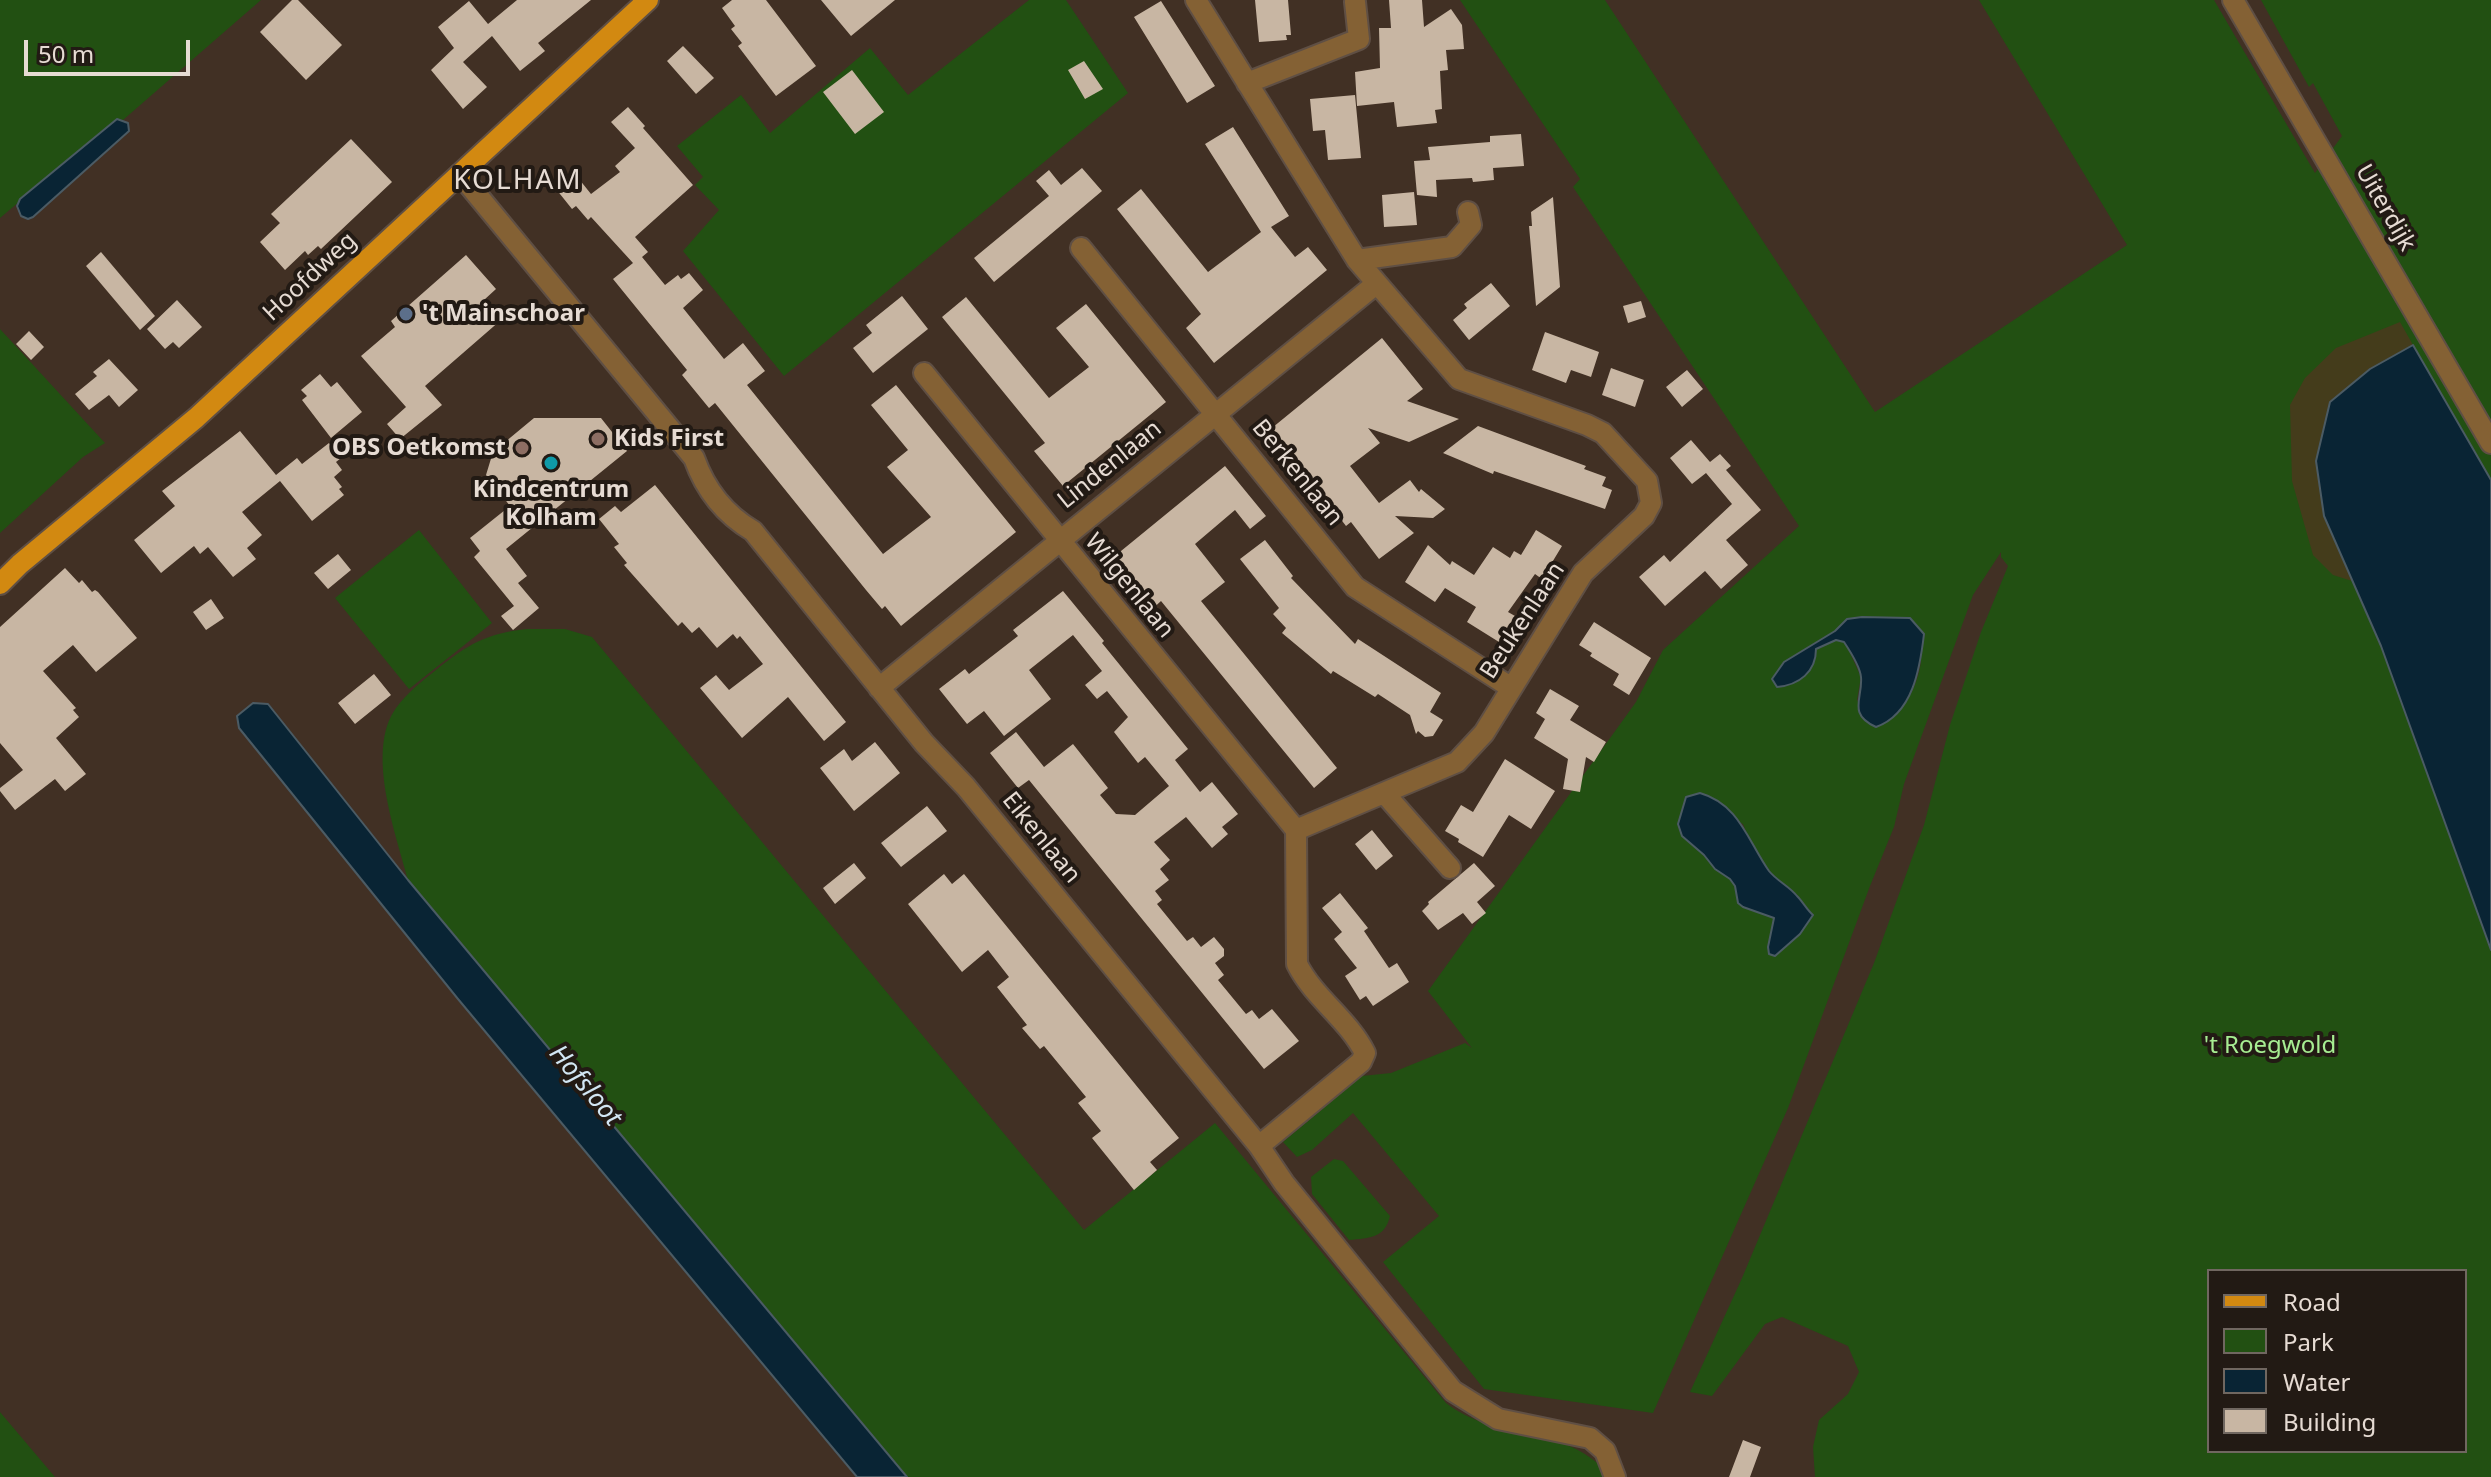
<!DOCTYPE html>
<html>
<head>
<meta charset="utf-8">
<style>
  body { margin:0 }
  #map { position:relative; width:2491px; height:1477px; overflow:hidden; background:#413024; font-family:"Noto Sans",sans-serif }
  canvas { display:block }
  .legend { position:absolute; left:2207px; top:1269px; width:260px; height:184px; box-sizing:border-box; background:#221a14; border:2px solid #706760; margin:0; padding:10px 14px; list-style:none; font-size:24px; color:#e6dbd3 }
  .legend li { display:flex; align-items:center; gap:16px; height:40px }
  .legend b { width:40px; border:2px solid #706760 }
  .scale { position:absolute; left:24px; top:40px; width:166px; height:36px; box-sizing:border-box; border:4px solid #e6dbd3; border-top:0; padding-left:10px; font-size:24px; line-height:28px; white-space:nowrap; color:#e6dbd3; -webkit-text-stroke:6px #221a14; paint-order:stroke }
</style>
</head>
<body>
<div id="map">
<canvas width="2491" height="1477"></canvas>
<ul class="legend">
<li><b style="height:10px;background:#d28911"></b>Road</li>
<li><b style="height:22px;background:#225012"></b>Park</li>
<li><b style="height:22px;background:#092434"></b>Water</li>
<li><b style="height:22px;background:#c8b6a3"></b>Building</li>
</ul>
<div class="scale">50 m</div>
</div>
<script>
const c = document.querySelector('canvas').getContext('2d');
c.lineJoin = 'round';
function fill(path, color) {
  c.fillStyle = color;
  c.fill(path, 'evenodd');
}
function strokePath(path, color, width, dash) {
  c.strokeStyle = color;
  c.lineWidth = width;
  c.lineCap = dash ? 'butt' : 'round';
  c.setLineDash(dash || []);
  c.stroke(path);
}
function drawText(font, color, halo, rows, align = 'center') {
  c.font = font + ' "Noto Sans",sans-serif';
  c.lineWidth = 8;
  c.setLineDash([]);
  c.textBaseline = 'middle';
  c.strokeStyle = halo;
  c.fillStyle = color;
  for (const [text, x, y, turn = 0] of rows) {
    c.save();
    c.translate(x, y);
    c.rotate((+turn || 0) * Math.PI / 180);
    c.textAlign = isNaN(turn) ? turn : align;
    if (halo) c.strokeText(text, 0, 0);
    c.fillText(text, 0, 0);
    c.restore();
  }
}
const green = new Path2D(`
  M0,0h261l-138,120 -6,-1 -117,99z
  M1029,0h37l62,93 -344,283 -101,-125 36,-41 -24,-25 8,-8 -26,-31 64,-51 29,38 100,-85 38,47z
  M1460,0h145l270,412 252,-167 -148,-245h235l101,173 27,-37 -29,-53 -4,4 -48,-87h230v1477h-676l-2,-30 6,-27 29,-26 11,-22 -11,-26 -66,-29 -17,7 -53,72 -22,-4 52,-114 132,-315 50,-138 26,-100 31,-93 27,-66 -7,-9v-5l-28,43 -69,189 -10,43 -24,59 -82,222 -135,305 -169,-24 -101,-127 56,-46 -86,-103 -41,37 -15,7 -14,-15 79,-66 29,-3 74,-30 7,5 -44,-57 208,-289 27,-52 136,-124 -226,-339 7,-8zM1910,618c3,13 12,30 11,43 -3,26 -20,57 -45,66l-19,-27 4,-23 -16,-35 -9,-2 -52,22 51,-31 12,-12zM1686,797l57,27 10,24 23,32 21,15 16,20 -13,19 -9,7 -17,-18v-5l-39,-32 -5,-7 -15,-10 -37,-45zM2209,1271h256v180h-256z
  M0,329l105,114 -22,14 -83,76z
  M419,530l73,93 -83,66 -74,-91z
  M528,629h37l27,8 492,593 131,-107 231,280c51,39 112,21 157,65l1,9h-697l-499,-597c-12,-46 -43,-129 -12,-172 11,-15 26,-27 40,-38 32,-26 51,-37 92,-41z
  M1334,1159l9,2 47,55c-5,22 -20,22 -41,24l-37,-46 -1,-17z
  M0,1412l55,65h-55z`);
const sand = new Path2D(`
  M2400,322l13,23 -43,24 -46,147 28,65 -19,-6 -20,-20 -21,-74 -2,-76 15,-27 31,-30z`);
const water = new Path2D(`
  M117,119l11,4 1,8 -96,86 -5,2 -7,-3 -4,-10 3,-7z
  M2413,345l78,135v470l-110,-304 -57,-130 -8,-55 14,-59 40,-33z
  M1862,617l48,1 14,16c-4,34 -11,80 -48,93 -29,-13 -13,-29 -15,-50 -1,-11 -11,-26 -17,-35l-8,-2 -20,9c0,23 -17,36 -39,38l-5,-8 12,-17 51,-31 12,-12z
  M253,703l15,1 140,176 499,597h-50l-399,-478 -219,-271 -2,-12z
  M1700,793c39,11 48,48 69,78 8,10 20,15 28,25 6,6 10,14 16,19l-13,19 -25,22 -6,-2 -1,-7 6,-29 -31,-11 -5,-4 -3,-17 -5,-7 -15,-10 -11,-14 -22,-19 -4,-12 8,-27z`);
const building = new Path2D(`
  M292,0h6l44,45 -36,35 -46,-48z
  M517,0h74l-53,43 7,8 -25,20 -28,-35 -29,26 24,25 -24,22 -32,-39 23,-22 -16,-21 31,-26 19,23z
  M732,0h34l50,66 -40,30 -38,-50 4,-3 -11,-14 4,-3 -13,-18z
  M821,0h74l-44,36z
  M1255,0h33l3,35h-5l1,5 -28,2z
  M1389,0h33l2,27 27,-18 11,16 2,24 -18,1 2,20 -8,1 2,38 -7,1 2,13 -40,4 -3,-25 -37,4 -2,-34 25,-4 -1,-40h12z
  M1161,1l54,85 -28,17 -53,-86z
  M683,46l31,32 -18,16 -29,-33z
  M1084,61l19,28 -18,10 -17,-29z
  M852,70l32,42 -29,22 -32,-42z
  M1355,95l6,63 -33,2 -3,-30 -12,1 -3,-32z
  M628,107l17,19 -2,2 50,57 -58,52 13,15 -6,5 23,28 13,-10 3,4 8,-6 14,17 -20,18 41,51 19,-16 22,28 -18,14 136,169 48,-37 -44,-50 21,-17 -37,-45 25,-20 120,147 -115,94 -16,-20 -3,3 -16,-19 -151,-187 -6,5 -27,-33 5,-5 -74,-91 20,-16 -42,-46 -3,3 -12,-14 -4,3 -16,-20 19,-15 16,20 29,-22 -5,-6 20,-18 -24,-26z
  M1233,127l56,89 -18,11 24,30 13,-10 19,23 -113,93 -28,-35 15,-14 -84,-105 24,-20 67,83 53,-40 -56,-88z
  M1521,134l3,32 -31,2 1,12 -21,2 -1,-4 -36,2 1,17 -20,-2 -3,-34 16,-1 -2,-13 62,-5v-6z
  M351,139l41,43 -71,67 -3,-3 -10,9 -3,-4 -20,19 -25,-28 20,-19 -9,-9z
  M1082,168l20,23 -108,91 -20,-24 75,-62 -13,-15 13,-11 12,15z
  M1414,192l3,33 -33,2 -2,-32z
  M1553,197l7,90 -24,19 -7,-80h3l-1,-14z
  M101,252l54,64 -15,14 -54,-64z
  M466,255l30,34 -12,11 17,20 -76,66 17,19 -42,34 -13,-15 19,-17 -45,-51 34,-29 -4,-6z
  M1491,283l19,23 -41,34 -16,-20 14,-12 -3,-4z
  M902,296l26,33 -55,44 -20,-25 19,-15 -6,-8z
  M966,297l83,101 40,-31 -33,-39 30,-24 80,98 -103,84 -29,-35 11,-8 -103,-126z
  M177,300l25,27 -23,21 -6,-6 -8,7 -18,-20z
  M1641,301l5,16 -18,6 -5,-17z
  M29,331l15,16 -13,13 -15,-16z
  M1545,332l54,20 -8,25 -20,-7 -5,13 -34,-13z
  M1382,338l41,51 -16,12 52,18 -50,23 -41,-14 12,15 -30,23 29,37 31,-23 9,12 2,-3 24,20 -12,9 -38,-2 19,17 -35,26 -28,-37 -5,4 -35,-46 -6,5 -25,-31 3,-3 -16,-19z
  M109,359l29,31 -19,17 -10,-12 -20,15 -14,-16 22,-18 -4,-4z
  M1611,368l33,12 -9,27 -33,-12z
  M1687,370l16,19 -21,18 -16,-20z
  M320,374l11,13 6,-5 25,30 -31,26 -29,-38 5,-4 -6,-6z
  M534,418h67l26,33 -121,98 21,27 -9,7 21,25 -26,22 -12,-14 13,-10 -40,-49 6,-6 -10,-13 40,-32 -24,-31 7,-23z
  M1478,426l108,40 -2,3 22,8 -4,9 10,4 -7,19 -111,-38 -1,3 -50,-21z
  M240,431l36,44 21,-17 5,6 27,-21 12,15 -5,4 6,8 -8,7 8,10 -3,2 5,6 -32,26 -32,-40 -38,31 20,23 -15,13 9,11 -23,18 -25,-30 -8,7 -6,-8 -33,27 -27,-33 41,-34 -13,-15z
  M1691,440l19,22 10,-8 11,12 -5,4 35,40 -35,30 22,25 -27,24 -16,-18 -40,35 -26,-29 25,-22 6,7 62,-58 -26,-31 -14,11 -22,-26z
  M1225,466l41,50 -16,13 -15,-19 -40,34 30,38 -24,19 136,167 -23,20 -153,-187 -13,12 -26,-32 3,-3 -15,-18z
  M655,485l191,237 -22,19 -36,-44 -46,41 -42,-50 16,-13 13,15 34,-26 -23,-28 -3,3 -4,-5 -16,14 -18,-21 -7,6 -10,-11 -4,4 -54,-61 3,-2 -13,-16 5,-3 -20,-25 16,-13 6,6z
  M1536,530l26,16 -20,33 -7,-5 -27,38 7,4 -16,26 -32,-20 9,-15 -31,-19 -10,14 -30,-20 23,-37 22,20 2,-4 22,14 19,-28 17,11 4,-7 7,4z
  M1265,540l28,36 -2,2 64,66 3,-5 83,54 -11,19 13,8 -10,16 -8,1 -7,-6 -2,3 -6,-19 -32,-21 -3,3 -42,-26 -2,3 -49,-41 4,-5 -13,-14 6,-6 -39,-49z
  M338,554l13,16 -23,19 -14,-16z
  M65,568l14,15 3,-3 10,12 3,-2 3,2 39,46 -41,34 -23,-27 -30,26 33,37 -3,2 6,7 -23,21 30,36 -21,17 -10,-12 -40,31 -15,-19v-3l23,-18 -23,-27v-116z
  M1063,591l41,50 -2,2 86,106 -13,11 25,32 12,-10 26,32 -16,13 6,7 -16,14 -26,-31 -32,25 16,18 -10,9 9,11 -14,11 7,9 -5,4 30,37 6,-4 8,10 13,-10 10,12v7l-9,7 9,12 -6,5 28,34 6,-4 7,9 13,-10 27,32 -35,28 -235,-289 -11,8 -28,-35 26,-21 28,35 29,-23 35,44 -8,7 16,19 19,1 34,-29 -24,-29 -7,6 -24,-31 14,-15 -21,-26 -10,8 -12,-14 17,-14 -29,-36 -44,35 22,29 -47,37 -20,-25 -17,13 -28,-35 26,-20 4,5 49,-38 -5,-6z
  M211,599l13,19 -18,12 -13,-18z
  M1594,622l57,36 -22,37 -16,-10 6,-11 -29,-18 2,-3 -13,-8z
  M374,674l17,21 -36,29 -17,-21z
  M1550,689l29,17 -9,14 36,22 -12,20 -8,-5 -6,35 -17,-3 5,-30 -34,-21 11,-19 -9,-6z
  M875,742l25,31 -46,38 -34,-43 24,-19 8,12z
  M1505,759l50,32 -24,38 -22,-14 -26,42 -25,-15 1,-3 -14,-8 16,-26 12,7z
  M927,806l20,25 -46,36 -20,-24z
  M1372,830l21,26 -17,14 -21,-26z
  M854,863l12,15 -31,26 -12,-16z
  M1474,863l21,23 -18,16 9,11 -14,11 -9,-11 -25,17 -16,-19 7,-7 -1,-2z
  M944,874l8,10 12,-10 215,264 -29,24 7,8 -23,20 -42,-52 9,-7 -23,-28 8,-6 -42,-51 -4,3 -18,-21 5,-3 -30,-38 12,-10 -21,-27 -26,22 -54,-68z
  M1340,893l28,35 -4,3 25,37 8,-5 12,19 -36,24 -7,-10 -6,4 -15,-24 12,-8 -23,-29 8,-7 -20,-24z
  M1743,1440l18,7 -11,30h-21z`);
const minor = new Path2D(`
  M1196,0l161,260 102,119 128,46 16,8 44,48 4,22 -7,13 -61,57 -99,160 -27,29 -161,68 1,134c17,34 51,55 68,89l-4,9 -102,84
  M2233,0l258,443
  M1247,83l112,-44 -4,-37
  M460,174l234,284c11,31 30,56 59,73l171,212 42,44 293,359 25,37 169,208 45,28 92,19 15,13 10,26
  M1081,248l274,339 155,100
  M1357,260l95,-13 19,-22 -3,-13
  M924,373l372,457
  M879,688l497,-404
  M1385,794l65,74`);
const major = new Path2D(`
  M0,584l20,-20 176,-146 452,-418`);
const markers = [
  [406,314,8,"#5c6f8a"],
  [598,439,8,"#8d6e63"],
  [522,448,8,"#8d6e63"],
  [551,463,8,"#0f9aa8"]
];
const streetNames = [
  ["Uiterdijk",2385,208,60],
  ["Hoofdweg",310,277,-43],
  ["Lindenlaan",1110,465,-39],
  ["Berkenlaan",1297,473,51],
  ["Wilgenlaan",1129,586,51],
  ["Beukenlaan",1523,621,-57],
  ["Eikenlaan",1041,838,51]
];
const poiNames = [
  ["'t Mainschoar",422,314],
  ["Kids First",614,439],
  ["OBS Oetkomst",506,448,"right"],
  ["Kindcentrum",551,490,"center"],
  ["Kolham",551,518,"center"]
];
const parkNames = [
  ["'t Roegwold",2270,1046]
];
const waterNames = [
  ["Hofsloot",585,1086,50]
];
const quarterNames = [
  ["KOLHAM",518,181]
];
fill(green, '#225012');
fill(sand, '#443c1b');
fill(water, '#092434');
strokePath(water, '#4b5b64', 2);
fill(building, '#c8b6a3');
strokePath(minor, '#5f4f44', 24);
strokePath(major, '#5f4f44', 24);
strokePath(minor, '#846134', 20);
strokePath(major, '#d28911', 20);
for (const [x, y, r, color] of markers) {
  const dot = new Path2D();
  dot.arc(x, y, r, 0, 2 * Math.PI);
  c.fillStyle = color;
  c.fill(dot);
  strokePath(dot, '#221a14', 3);
}
drawText('24px', '#e6dbd3', '#221a14', streetNames);
drawText('bold 24px', '#e6dbd3', '#221a14', poiNames, 'left');
drawText('24px', '#a7ed92', '#221a14', parkNames);
drawText('italic 26px', '#d2e6f3', '#221a14', waterNames);
c.letterSpacing = '2px';
drawText('28px', '#e6dbd3', '#221a14', quarterNames);
c.letterSpacing = '0px';
</script>
</body>
</html>
